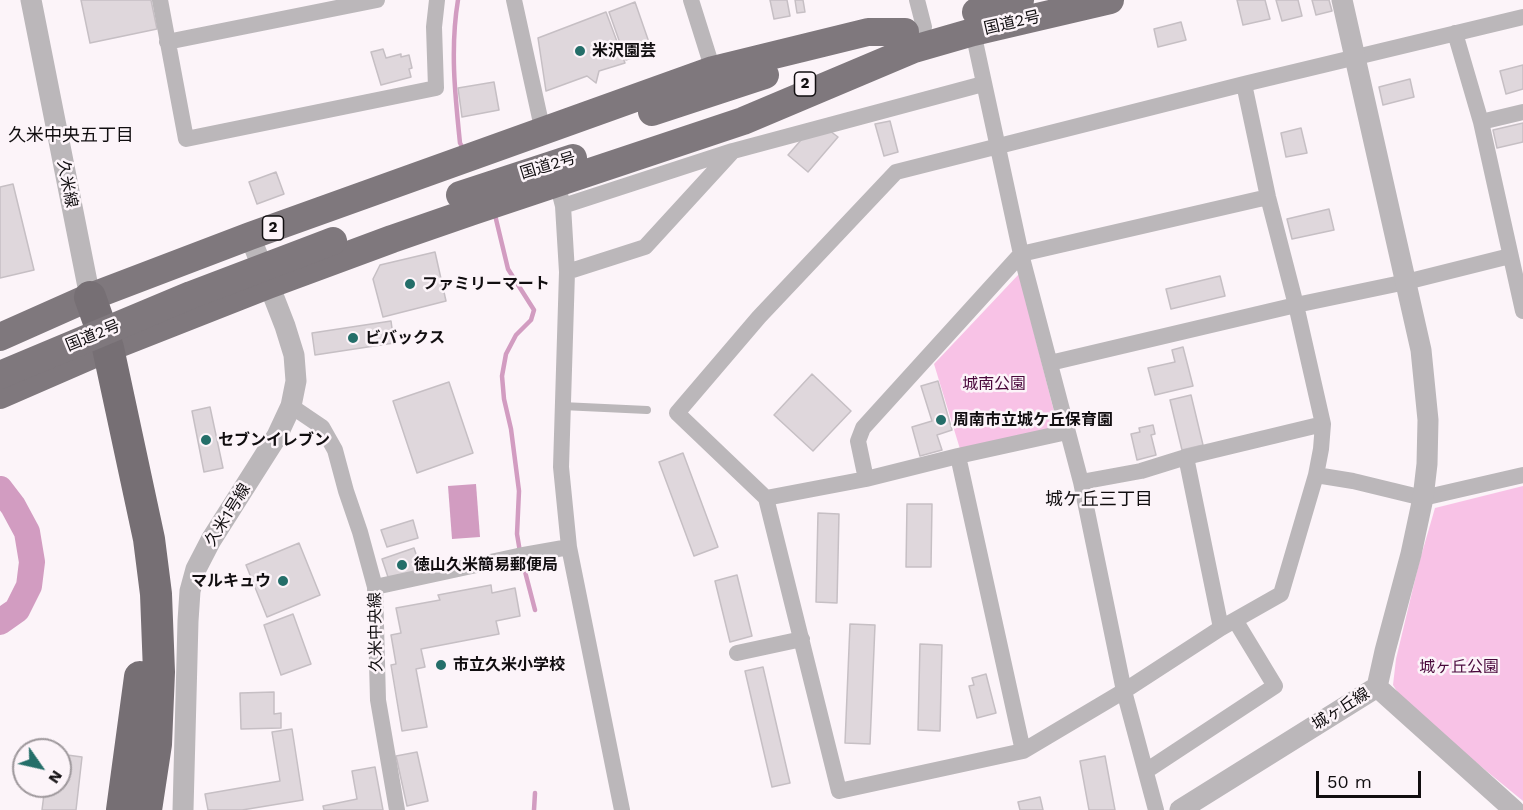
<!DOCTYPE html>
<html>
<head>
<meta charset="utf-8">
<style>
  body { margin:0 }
  #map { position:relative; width:1523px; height:810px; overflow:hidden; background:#fcf4f9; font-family:"Work Sans",sans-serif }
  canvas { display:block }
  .north { position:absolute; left:12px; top:738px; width:60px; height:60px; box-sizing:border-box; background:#fcf4f9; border:2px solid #9e989c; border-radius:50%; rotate:124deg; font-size:16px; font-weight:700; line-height:24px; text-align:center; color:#110e10 }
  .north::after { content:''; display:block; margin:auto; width:21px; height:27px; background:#246e69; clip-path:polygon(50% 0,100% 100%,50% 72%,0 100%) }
  .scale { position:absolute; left:1316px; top:771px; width:105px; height:27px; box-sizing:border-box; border:3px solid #110e10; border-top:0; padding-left:8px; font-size:18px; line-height:21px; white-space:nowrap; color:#110e10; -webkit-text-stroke:4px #fcf4f9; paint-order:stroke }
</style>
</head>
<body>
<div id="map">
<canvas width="1523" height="810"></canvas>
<div class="north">N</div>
<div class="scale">50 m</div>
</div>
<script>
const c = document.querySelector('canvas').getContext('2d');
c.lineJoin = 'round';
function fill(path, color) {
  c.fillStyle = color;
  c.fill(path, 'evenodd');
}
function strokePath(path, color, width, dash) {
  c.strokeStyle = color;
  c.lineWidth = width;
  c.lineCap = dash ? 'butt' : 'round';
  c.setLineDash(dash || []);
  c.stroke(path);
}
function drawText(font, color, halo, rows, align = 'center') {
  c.font = font + ' "Work Sans","Noto Sans JP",sans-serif';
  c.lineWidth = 5;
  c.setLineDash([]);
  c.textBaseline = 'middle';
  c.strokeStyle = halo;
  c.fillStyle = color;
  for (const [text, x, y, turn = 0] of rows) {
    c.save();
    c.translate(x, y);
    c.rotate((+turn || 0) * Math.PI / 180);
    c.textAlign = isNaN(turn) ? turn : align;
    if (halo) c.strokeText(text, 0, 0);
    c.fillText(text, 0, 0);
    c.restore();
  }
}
const green = new Path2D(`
  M1019,274l39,153 -98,22 -26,-85z
  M1523,486v315l-118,-97 -12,-19 3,-26 23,-96 16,-55z`);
const water = new Path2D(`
  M476,484l4,53 -28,2 -4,-53z`);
const stream = new Path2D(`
  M458,0c-8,48 -3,95 2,143l4,7
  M495,215l13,54 26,41 -3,10 -15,15 -10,19 -4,22 2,23 7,30 8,62 -2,43 3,18
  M522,560l13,50
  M534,810l1,-17`);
const river = new Path2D(`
  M0,489l13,17 14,26 5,30 -3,24 -12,24 -17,12`);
const building = new Path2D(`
  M81,0h70l6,29 -67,14z
  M770,0h17l3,16 -16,3z
  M795,0h8l2,12 -8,1z
  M1237,0h28l5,19 -27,6z
  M1276,0h22l4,16 -20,5z
  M1312,0h17l3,11 -16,4z
  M635,2l17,49 -26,9 -17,-48z
  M606,12l19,51 -26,8 -3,12 -9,-7 -41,15 -8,-53z
  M1181,22l5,18 -28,7 -4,-18z
  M383,49l3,9 15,-4v3l8,-2 3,13 -3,1 2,8 -30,8 -10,-33z
  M1523,65v24l-17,5 -6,-23z
  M1410,79l4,18 -31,8 -4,-18z
  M494,82l5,28 -37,7 -4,-29z
  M890,121l8,31 -14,4 -9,-32z
  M1523,123v19l-26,6 -4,-18z
  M1301,128l6,25 -21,4 -5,-24z
  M830,131l8,6 -30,35 -20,-17 14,-16z
  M276,172l8,22 -27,10 -8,-22z
  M13,184l21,86 -34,8v-91z
  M1329,209l5,21 -42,9 -5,-20z
  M435,252l11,49 -63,16 -10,-38 7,-14z
  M1220,276l5,20 -54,13 -5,-20z
  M391,321l3,22 -79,12 -3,-22z
  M1183,347l10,39 -38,9 -7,-27 27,-6 -3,-12z
  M812,374l39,37 -38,40 -39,-36z
  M938,381l14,49 -15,5 5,15 -22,6 -8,-29 20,-6 -11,-35z
  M449,382l24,71 -56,20 -24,-72z
  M1191,395l12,50 -21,5 -12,-50z
  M210,407l13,61 -19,4 -12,-61z
  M1153,425l2,9 -4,1 5,20 -19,5 -6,-26 9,-2 -1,-4z
  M683,453l35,94 -24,9 -35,-94z
  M907,504h25l-1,63h-25z
  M818,513l21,1 -2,89 -21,-1z
  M413,520l5,18 -31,9 -6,-17z
  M299,543l21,52 -53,22 -21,-52z
  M414,548l7,21 -32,11 -7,-21z
  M737,575l15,61 -22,6 -15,-61z
  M491,585l1,8 23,-5 5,28 -24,5 3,13 -78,15 4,18 -9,2 11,58 -25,4 -11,-66 5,-1 -5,-29 10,-2 -5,-25 44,-8 -2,-5z
  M293,614l18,50 -30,11 -17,-50z
  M850,624l25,1 -5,119 -25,-1z
  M920,644l22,1 -2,86 -22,-1z
  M763,667l27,116 -18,4 -27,-116z
  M986,674l10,39 -19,5 -8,-32 5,-1 -2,-7z
  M274,692v22l7,-1v15l-40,1 -1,-36z
  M292,729l11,71 -61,10h-34l-3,-16 75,-13 -8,-49z
  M417,752l11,49 -21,5 -11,-50z
  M60,754l22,3 -6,53h-34l3,-24h15z
  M1105,756l10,54h-26l-9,-49z
  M375,767l8,43h-59l-1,-4 34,-7 -5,-28z
  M1040,797l3,13h-23l-2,-8z`);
const service = new Path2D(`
  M562,406l85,4`);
const minor = new Path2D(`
  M160,0l26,139 250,-51 -2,-61 3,-27
  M514,0l29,132
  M691,0l22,70
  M917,0l7,27
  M973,32l48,222 60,228 43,209 32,119
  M1455,33l26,89 42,189
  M167,42l210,-42
  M1244,84l24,113 28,108 27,119 -2,25 -5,26 -35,119 -60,34 -97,63 -101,60 -184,40 -73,-293 -89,-85 82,-96 137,-145 348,-88 279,-67
  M1481,122l42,-10
  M557,183l6,23 4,66 -6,195 8,80 53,263
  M563,206l169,-55
  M567,272l78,-25 88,-96 250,-67
  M1050,363l246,-58 110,-23 104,-26
  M291,406l31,21 13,23 11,41 14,41 15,55 3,113 19,110
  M958,456l109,-24
  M1186,457l35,171
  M1316,475l37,6 70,17 100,-23
  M866,479l-8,-38 5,-13 158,-174 247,-57
  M1081,482l60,-11 45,-14 137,-33
  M766,498l100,-19 92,-23 65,295
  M375,587l143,-31 51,-9
  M737,653l65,-14
  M1146,771l129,-85 -40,-66`);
const tertiary = new Path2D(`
  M31,0l59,297
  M1342,0l79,350 7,70 -1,44 -4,34 -12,56 -26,97 -8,36
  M1377,687l137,123
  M183,810l5,-189 2,-30 6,-22 15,-29 66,-104 14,-30 5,-25 -2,-26 -9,-29 -35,-90
  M1180,810l197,-123`);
const trunk = new Path2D(`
  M976,12l44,-12
  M900,53l73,-21 137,-32
  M652,112l113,-37
  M460,195l113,-37
  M0,337l90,-40 160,-61 463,-166 155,-38h37
  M0,395l108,-47 160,-63 124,-46 81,-28 270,-90 173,-73`);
const motorway = new Path2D(`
  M90,297l18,51 41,191 7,55 3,78 -3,72 -10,66
  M122,810l18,-133`);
const trunkBridge = new Path2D(`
  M0,375l191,-80 142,-54`);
const markers = [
  [580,51,6,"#246e69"],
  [410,284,6,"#246e69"],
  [353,338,6,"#246e69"],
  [941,420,6,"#246e69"],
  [206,440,6,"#246e69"],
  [402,565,6,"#246e69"],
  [283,581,6,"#246e69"],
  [441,665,6,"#246e69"]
];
const shields = [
  [805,84,21],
  [273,228,21]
];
const shieldNames = [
  ["2",805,84],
  ["2",273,228]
];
const streetNames = [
  ["国道2号",1012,23,-13],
  ["国道2号",548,166,-17],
  ["久米線",67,184,79],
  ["国道2号",93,336,-22],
  ["久米1号線",228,515,-58],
  ["久米中央線",376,632,-91],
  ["城ヶ丘線",1341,709,-32]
];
const poiNames = [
  ["米沢園芸",592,51],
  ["ファミリーマート",422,284],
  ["ビバックス",365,338],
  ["周南市立城ケ丘保育園",953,420],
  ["セブンイレブン",218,440],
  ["徳山久米簡易郵便局",414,565],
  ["マルキュウ",271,581,"right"],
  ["市立久米小学校",453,665]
];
const parkNames = [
  ["城南公園",994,384],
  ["城ヶ丘公園",1459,667]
];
const neighbourhoodNames = [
  ["久米中央五丁目",71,136],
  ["城ケ丘三丁目",1099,500]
];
fill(green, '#f8c2e6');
fill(water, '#d29cc1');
strokePath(stream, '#d29cc1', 4.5);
strokePath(river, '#d29cc1', 26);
fill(building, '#dfd7dc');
strokePath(building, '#c6bfc4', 1.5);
strokePath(service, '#bbb7ba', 8);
strokePath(minor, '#bbb7ba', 16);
strokePath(tertiary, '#bbb7ba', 21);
strokePath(trunk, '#7f787d', 28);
strokePath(motorway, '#766f74', 32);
strokePath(trunkBridge, '#7f787d', 28);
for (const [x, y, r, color] of markers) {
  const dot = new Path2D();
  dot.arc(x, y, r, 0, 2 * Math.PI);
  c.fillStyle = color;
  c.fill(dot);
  strokePath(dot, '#fcf4f9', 2);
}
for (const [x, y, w] of shields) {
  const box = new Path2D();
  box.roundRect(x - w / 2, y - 12, w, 24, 4.5);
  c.fillStyle = '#fcf4f9';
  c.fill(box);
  strokePath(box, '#110e10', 1.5);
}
drawText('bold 15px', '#110e10', null, shieldNames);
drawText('16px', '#110e10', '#fcf4f9', streetNames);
drawText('bold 16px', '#110e10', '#fcf4f9', poiNames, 'left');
drawText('16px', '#49083b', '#fcf4f9', parkNames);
drawText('18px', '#110e10', '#fcf4f9', neighbourhoodNames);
</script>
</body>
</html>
